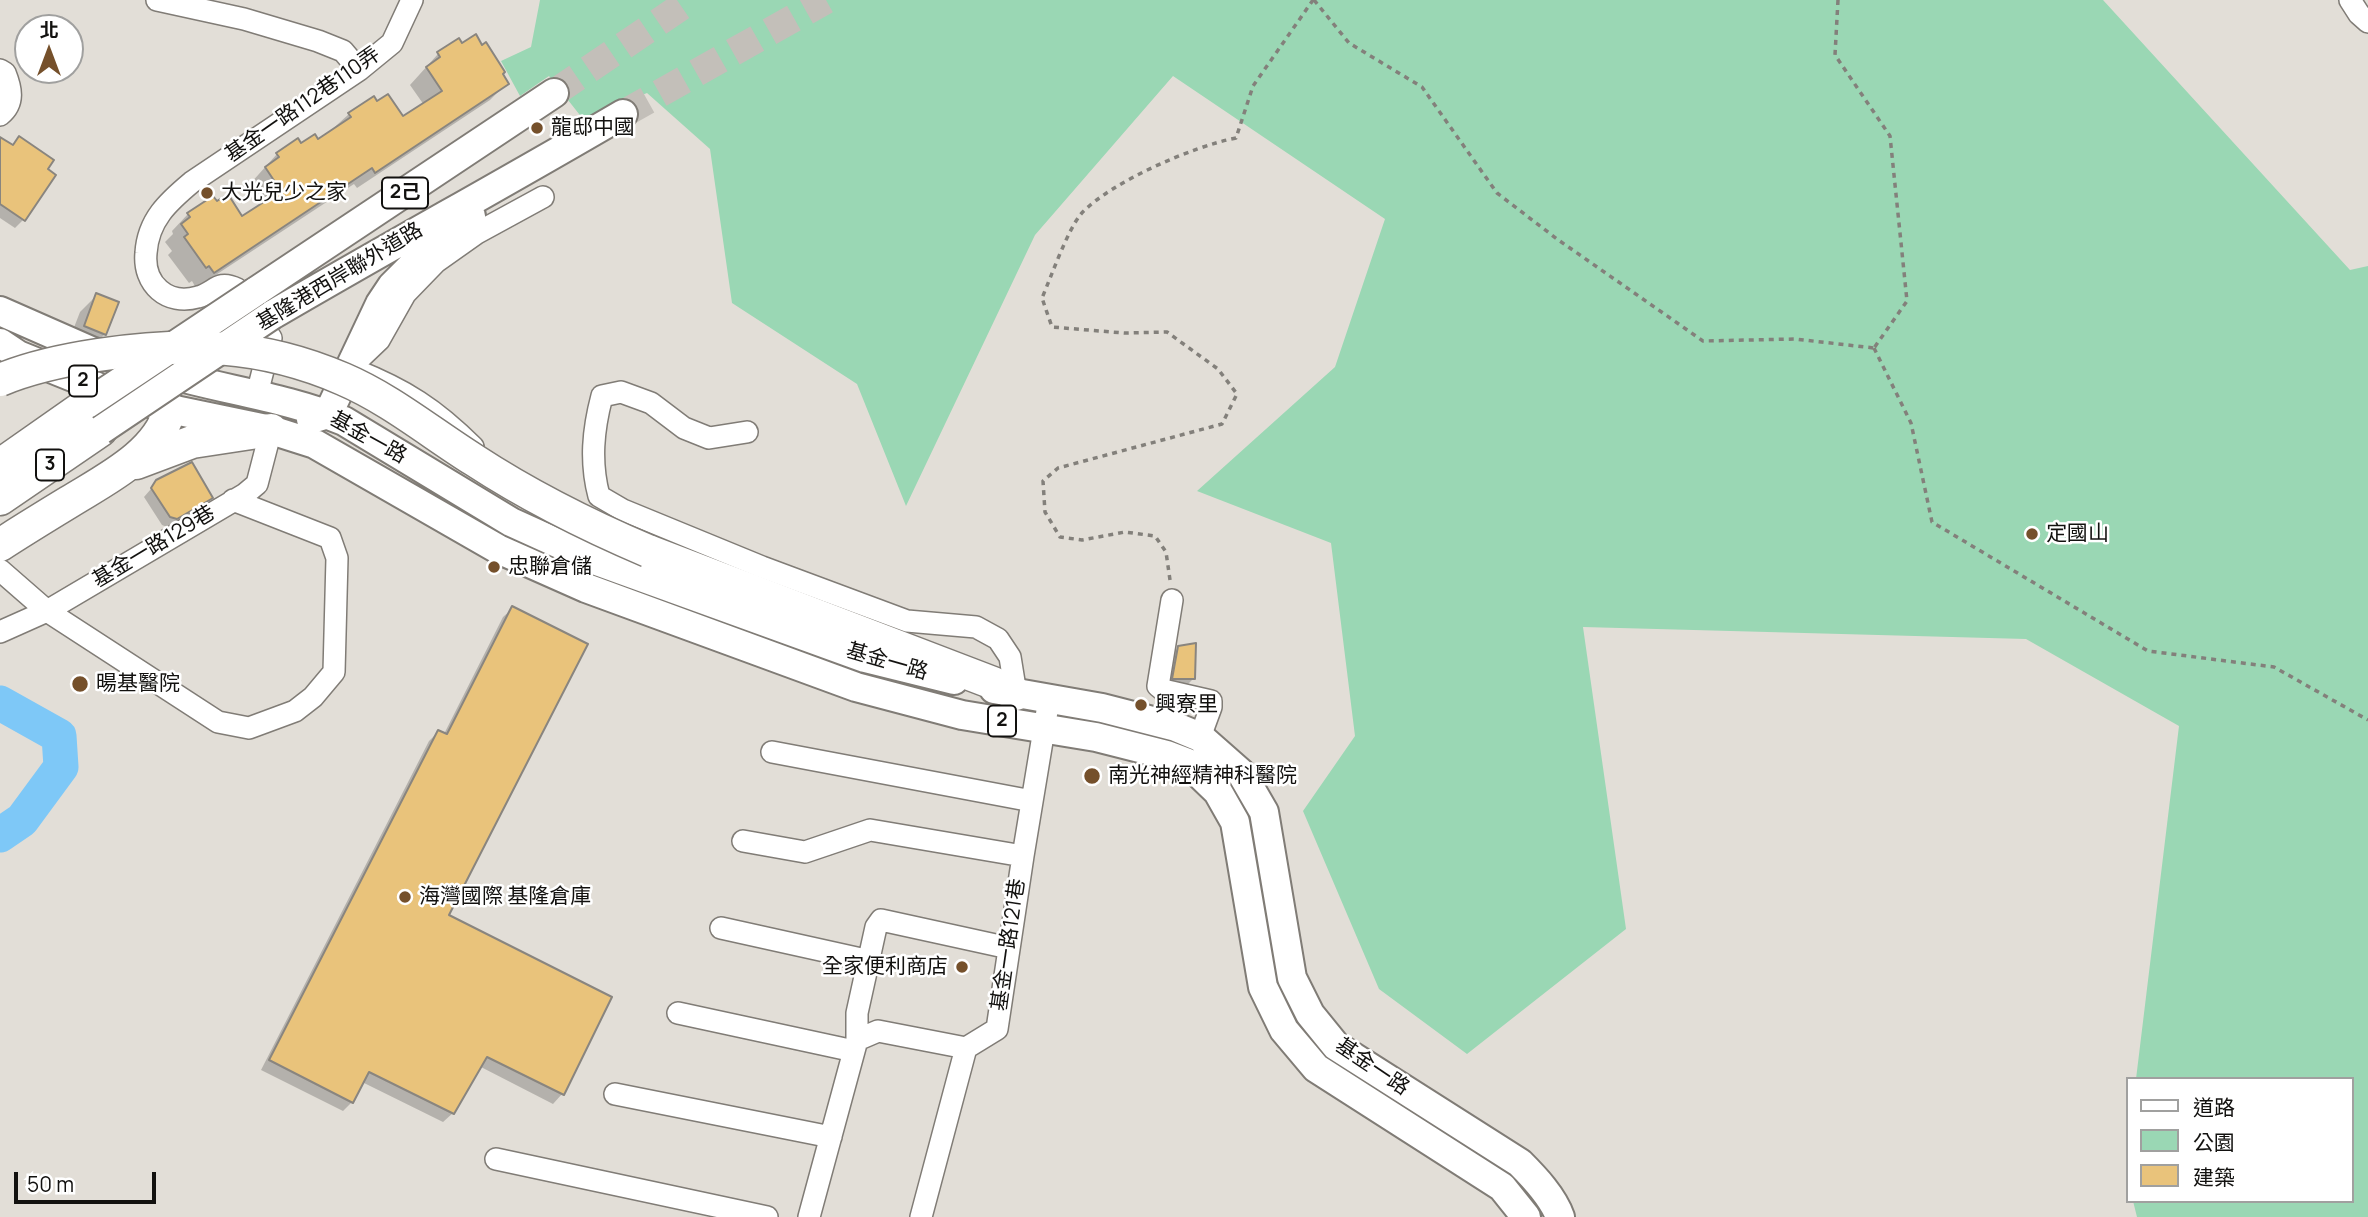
<!DOCTYPE html>
<html>
<head>
<meta charset="utf-8">
<style>
  body { margin:0 }
  #map { position:relative; width:2368px; height:1217px; overflow:hidden; background:#e2ded7; font-family:Manrope,"Noto Sans TC",sans-serif }
  canvas { display:block }
  .legend { position:absolute; left:2126px; top:1077px; width:228px; height:126px; box-sizing:border-box; background:#fff; border:2px solid #a0a09f; margin:0; padding:9px 12px; list-style:none; font-size:21px; color:#12110f }
  .legend li { display:flex; align-items:center; gap:14px; height:35px }
  .legend b { width:35px; border:2px solid #a0a09f }
  .north { position:absolute; left:14px; top:14px; width:70px; height:70px; box-sizing:border-box; background:#fff; border:2px solid #a0a09f; border-radius:50%; rotate:0deg; font-size:19px; font-weight:700; line-height:28px; text-align:center; color:#12110f }
  .north::after { content:''; display:block; margin:auto; width:24px; height:32px; background:#75502b; clip-path:polygon(50% 0,100% 100%,50% 72%,0 100%) }
  .scale { position:absolute; left:14px; top:1172px; width:142px; height:32px; box-sizing:border-box; border:4px solid #12110f; border-top:0; padding-left:9px; font-size:21px; line-height:24px; white-space:nowrap; color:#12110f; -webkit-text-stroke:5px #fff; paint-order:stroke }
</style>
</head>
<body>
<div id="map">
<canvas width="2368" height="1217"></canvas>
<ul class="legend">
<li><b style="height:9px;background:#fff"></b>道路</li>
<li><b style="height:19px;background:#9ad7b4"></b>公園</li>
<li><b style="height:19px;background:#e9c37b"></b>建築</li>
</ul>
<div class="north">北</div>
<div class="scale">50 m</div>
</div>
<script>
const c = document.querySelector('canvas').getContext('2d');
c.lineJoin = 'round';
function fill(path, color) {
  c.fillStyle = color;
  c.fill(path, 'evenodd');
}
function strokePath(path, color, width, dash) {
  c.strokeStyle = color;
  c.lineWidth = width;
  c.lineCap = dash ? 'butt' : 'round';
  c.setLineDash(dash || []);
  c.stroke(path);
}
function drawText(font, color, halo, rows, align = 'center') {
  c.font = font + ' Manrope,"Noto Sans TC",sans-serif';
  c.lineWidth = 5;
  c.setLineDash([]);
  c.textBaseline = 'middle';
  c.strokeStyle = halo;
  c.fillStyle = color;
  for (const [text, x, y, turn = 0] of rows) {
    c.save();
    c.translate(x, y);
    c.rotate((+turn || 0) * Math.PI / 180);
    c.textAlign = isNaN(turn) ? turn : align;
    if (halo) c.strokeText(text, 0, 0);
    c.fillText(text, 0, 0);
    c.restore();
  }
}
const green = new Path2D(`
  M540,0h1563l247,270 18,-4v951h-231l-4,-16h219v-122h-216l43,-353 -153,-87 -443,-12 43,302 -159,125 -88,-65 -76,-178 52,-75 -24,-193 -134,-52 138,-124 50,-148 -212,-143 -138,159 -129,271 -49,-122 -125,-81 -22,-154 -63,-56 -64,26 -34,-43 -29,20 -19,-35 30,-14z`);
const shadow = new Path2D(`
  M458,40l43,34 6,9 -17,17 -133,88 -3,-4 -158,104 -4,-7 -3,2 -21,-28 4,-4 -7,-9 8,-8 -1,-3 16,-17 54,5 21,-14 -14,-20 28,-31 41,-12 31,-28 28,-11 25,15 22,-13 -14,-20 28,-31z
  M19,138l4,82 -8,8 -15,-10v-73l11,1z
  M97,295l8,39 -17,17 -20,-8 12,-31z
  M157,482l54,15 -9,9 -35,21 -5,-2 -18,-28z
  M513,608l-66,308 163,82 -48,96 -9,10 -74,-38 -26,47 -10,9 -81,-40 -10,20 -9,9 -82,-41 168,-329 9,-9 6,2 59,-117z
  M1179,647l14,32 -5,5 -20,-1 5,-30z`);
const river = new Path2D(`
  M0,703l59,33 2,31 -39,53 -22,15`);
const building = new Path2D(`
  M476,34l6,11 4,-3 19,30 -2,2 6,10 -134,89 -3,-5 -158,105 -5,-7 -3,2 -22,-31 4,-3 -7,-10 9,-7 -3,-4 26,-17 4,5 11,-7 14,22 39,-25 -16,-24 14,-10 -3,-4 22,-15 3,5 14,-9 3,5 33,-22 -3,-4 26,-17 3,5 11,-7 15,22 39,-25 -16,-24 14,-10 -3,-5 22,-14 3,5z
  M19,136l35,24 -6,9 8,6 -31,46 -25,-17v-67l13,8z
  M96,293l23,9 -13,33 -22,-9z
  M192,462l21,36 -36,21 -7,-2 -19,-29 5,-8z
  M512,606l76,38 -139,271 163,82 -48,98 -77,-38 -33,57 -85,-42 -16,31 -84,-43 169,-330 9,4z
  M1196,643l-1,36h-23l6,-33z`);
const majorTunnel = new Path2D(`
  M554,93l137,-93
  M623,114l203,-114`);
const path = new Path2D(`
  M1314,0l35,43 73,44 75,106 60,46 146,102 92,-2 79,9
  M1838,0l-3,55 55,81 17,165 -33,47
  M1874,348l37,75 21,99 216,129 126,16 94,53
  M1170,580l-4,-28 -11,-16 -30,-4 -43,8 -22,-3 -15,-25 -2,-31 15,-13 164,-44 15,-30 -19,-25 -51,-37 -43,1 -72,-6 -10,-29c9,-21 26,-69 39,-84 29,-32 113,-68 155,-76l17,-52 60,-86`);
const minor = new Path2D(`
  M157,0l87,19 74,22 25,10 16,19
  M2350,0l9,14 9,8
  M0,70l5,3c6,15 10,30 -5,42
  M271,338l-34,-49c-20,-10 -22,4 -39,8 -31,9 -55,-13 -52,-44 2,-33 22,-51 46,-71l167,-112 33,-27 20,-43
  M357,361l22,-21 26,-46 31,-32 41,-29 66,-36
  M355,370c50,20 80,39 118,77
  M257,394l13,-51
  M747,432l-38,6 -25,-10 -33,-25 -30,-11 -19,4c-9,34 -12,66 -3,100l24,14 139,57 145,54 69,6 22,12 12,18 6,37
  M0,570l47,41 171,111 31,6 46,-17 18,-14 21,-25 3,-114 -7,-20 -97,-38
  M1172,600l-14,86 5,4 48,11v6l-11,30
  M0,632l47,-21 198,-117 12,-10 14,-54
  M772,752l260,49
  M743,841l62,11 65,-22 153,26
  M721,928l149,33
  M678,1013l176,38
  M857,1040v-27l19,-86 5,-7 128,28
  M615,1094l216,43
  M496,1159l271,58
  M809,1217l48,-177 21,-9 88,17 31,-19 26,-173 26,-157
  M921,1217l45,-169`);
const major = new Path2D(`
  M255,292l299,-199
  M0,311l91,40 15,5
  M272,315c116,-68 235,-133 351,-201
  M0,343l18,12 82,33 70,21 101,21 44,14 183,105 88,39 270,99 106,28 134,22 71,18 21,8 30,29 17,30 28,165 21,43 32,38 186,119 24,30
  M162,372c61,18 124,25 182,49l167,101 86,39 268,97 89,22
  M311,419l17,-5 52,-110 12,-18 35,-35 44,-35
  M994,689l108,19 74,19 24,10 42,37 22,38 28,166 18,36 26,32 184,117c15,15 33,34 40,54`);
const highway = new Path2D(`
  M136,463l56,-21 79,-12
  M0,465l87,-61
  M0,499l101,-69
  M0,545c23,-15 46,-29 69,-43 37,-23 89,-48 101,-93
  M648,551l345,132 23,11`);
const majorBridge = new Path2D(`
  M87,404l168,-112
  M101,430l171,-115`);
const highwayBridge = new Path2D(`
  M0,380c31,-13 65,-20 98,-25 88,-13 162,-12 245,24 47,20 88,54 131,81 55,36 113,65 174,91`);
const markers = [
  [537,128,7,"#75502b"],
  [207,193,7,"#75502b"],
  [2032,534,7,"#75502b"],
  [494,567,7,"#75502b"],
  [80,684,9,"#75502b"],
  [1141,705,7,"#75502b"],
  [1092,776,9,"#75502b"],
  [405,897,7,"#75502b"],
  [962,967,7,"#75502b"]
];
const shields = [
  [405,193,46],
  [83,381,28],
  [50,465,28],
  [1002,721,28]
];
const shieldNames = [
  ["2己",405,193],
  ["2",83,381],
  ["3",50,465],
  ["2",1002,721]
];
const streetNames = [
  ["基金一路112巷110弄",303,105,-35],
  ["基隆港西岸聯外道路",340,277,-31],
  ["基金一路",368,438,29],
  ["基金一路129巷",154,547,-31],
  ["基金一路",887,662,16],
  ["基金一路121巷",1009,945,-82],
  ["基金一路",1372,1067,34]
];
const poiNames = [
  ["龍邸中國",551,128],
  ["大光兒少之家",221,193],
  ["定國山",2046,534],
  ["忠聯倉儲",508,567],
  ["暘基醫院",96,684],
  ["興寮里",1155,705],
  ["南光神經精神科醫院",1108,776],
  ["海灣國際 基隆倉庫",419,897],
  ["全家便利商店",948,967,"right"]
];
fill(green, '#9ad7b4');
fill(shadow, '#0003');
strokePath(river, '#7ec8f7', 35);
fill(building, '#e9c37b');
strokePath(building, '#89857f', 2);
strokePath(majorTunnel, '#c3bfb9', 28, [28, 14]);
strokePath(minor, '#807c76', 24);
strokePath(major, '#807c76', 32);
strokePath(highway, '#807c76', 35);
strokePath(path, '#83807b', 3.5, [5, 5]);
strokePath(minor, '#fff', 21);
strokePath(major, '#fff', 28);
strokePath(highway, '#fff', 32);
strokePath(majorBridge, '#807c76', 32, []);
strokePath(highwayBridge, '#807c76', 35, []);
strokePath(majorBridge, '#fff', 28);
strokePath(highwayBridge, '#fff', 32);
for (const [x, y, r, color] of markers) {
  const dot = new Path2D();
  dot.arc(x, y, r, 0, 2 * Math.PI);
  c.fillStyle = color;
  c.fill(dot);
  strokePath(dot, '#fff', 2.5);
}
for (const [x, y, w] of shields) {
  const box = new Path2D();
  box.roundRect(x - w / 2, y - 15.5, w, 31, 5);
  c.fillStyle = '#fff';
  c.fill(box);
  strokePath(box, '#12110f', 2);
}
drawText('bold 19px', '#12110f', null, shieldNames);
drawText('21px', '#12110f', '#fff', streetNames);
drawText('21px', '#12110f', '#fff', poiNames, 'left');
</script>
</body>
</html>
